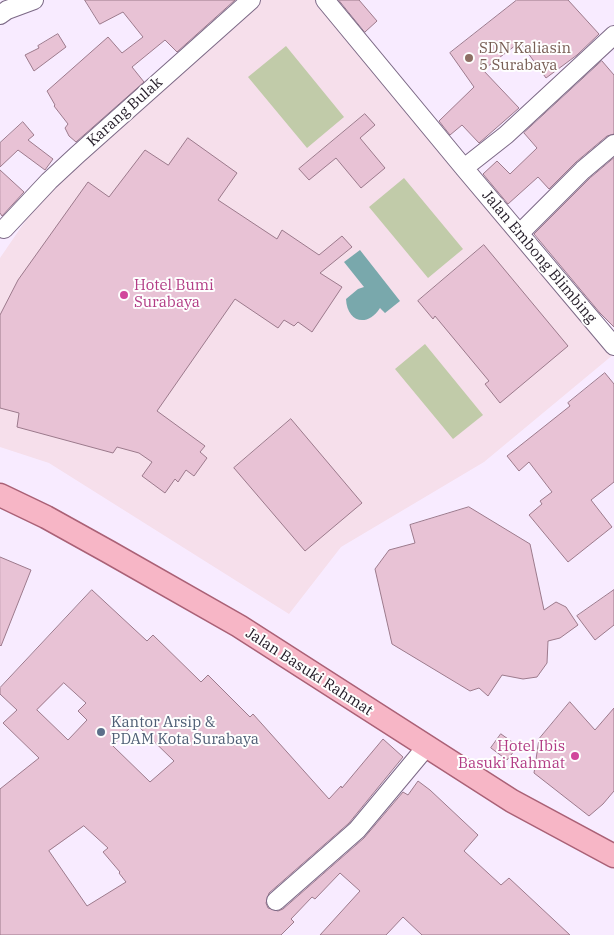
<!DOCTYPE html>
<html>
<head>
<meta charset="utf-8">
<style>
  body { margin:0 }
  canvas { display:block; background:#f8ebff }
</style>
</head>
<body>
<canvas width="614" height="935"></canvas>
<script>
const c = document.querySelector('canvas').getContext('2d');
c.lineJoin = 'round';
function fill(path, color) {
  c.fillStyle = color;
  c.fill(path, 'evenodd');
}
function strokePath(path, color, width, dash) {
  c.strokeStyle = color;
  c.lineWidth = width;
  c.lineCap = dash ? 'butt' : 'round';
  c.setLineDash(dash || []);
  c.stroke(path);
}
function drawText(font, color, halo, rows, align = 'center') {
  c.font = font + ' "IBM Plex Serif",serif';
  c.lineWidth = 4;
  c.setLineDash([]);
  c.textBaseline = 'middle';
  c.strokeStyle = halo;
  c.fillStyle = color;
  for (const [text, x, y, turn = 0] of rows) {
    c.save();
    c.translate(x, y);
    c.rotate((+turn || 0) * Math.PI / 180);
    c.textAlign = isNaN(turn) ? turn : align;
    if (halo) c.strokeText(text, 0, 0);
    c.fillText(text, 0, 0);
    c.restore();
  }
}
const commercial = new Path2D(`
  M256,0h64l294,354 -130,108 -143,85 -52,67 -240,-151 -49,-16v-189l54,-79z`);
const green = new Path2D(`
  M286,46l58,71 -37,31 -59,-71z
  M404,178l59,71 -35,29 -59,-71z
  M425,344l58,71 -30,24 -58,-70z`);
const water = new Path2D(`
  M360,250l40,51 -15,12 -5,-5c-13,20 -33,14 -34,-9l12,-10 6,-2 -20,-25z`);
const building = new Path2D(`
  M85,0h150l-58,52 -12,-12 -33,27 12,15 -68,60 -7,-6 -4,-8 3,-4 -14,-18 1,-1 -8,-14 61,-54 14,16 21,-16 -20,-25 -23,12z
  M339,0h20l18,21 -12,11z
  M517,0h51l31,34 -22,21 -31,23 -26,-36 -37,28 36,38 -40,35 -17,-18 -12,10 -11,-14 35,-34 -24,-34z
  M58,34l8,13 -32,24 -9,-16 14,-7 -1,-2z
  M602,61l12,14v59l-7,2 -31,26 -27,27 -11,-12 -30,27 -25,-30 14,-13 13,13 27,-26 -13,-15z
  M365,114l10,11 -15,13 25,30 -24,20 -25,-30 -27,22 -10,-11z
  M23,122l11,13 -6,5 25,19 -8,11 -27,-20 -18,17v-24z
  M188,138l49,35 -19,27 59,39 5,-9 37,25 23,-19 10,11 -32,26 22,14 -30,45 -14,-10 -4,4 -10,-6 -6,8 -43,-29 -78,112 48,35 -5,6 7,6 -13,18 -8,-6 -8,12 -3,-3 -10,14 -23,-17 10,-14 -13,-9 -22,-6 -4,6 -96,-26 2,-14 -19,-5v-93l18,-35 70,-98 21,15 36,-47 23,15z
  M614,158v169l-14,-14 -66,-79 56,-56z
  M0,170l24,22 -22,24 -2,-3z
  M484,245l84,101 -68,57 -15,-19 4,-3 -54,-65 -2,3 -15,-18z
  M605,373l9,11v98l-23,18 21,27 -44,35 -39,-47 13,-11 -2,-3 12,-9 -23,-30 -10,9 -12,-15 63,-50 -2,-3z
  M291,419l71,84 -57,48 -71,-83z
  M469,507l61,37 14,66 12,-8 10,5 12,18 -18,13 -12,3 -1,22 -10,14 -14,2 -21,-4 -14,21 -9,-8 -9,3 -78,-47 -17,-75 14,-19 26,-7 -5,-18z
  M0,557l31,13 -30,76 -1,-1z
  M92,590l55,51 6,-6 48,47 7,-7 42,42 3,-3 76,85 12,-13 1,2 41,-49 20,18 -54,66 -80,70 -3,10 2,5 10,3 5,-2 81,-71 39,-46 5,3 10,-14 12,9 48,45 -14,16 37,34 8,-7 61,57h-148l-19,-18 -17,18h-66l40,-44 -20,-18 -25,26 -3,-2 -21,22 3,3 -13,13h-281v-146l39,-31 -36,-35 14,-13 -17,-16v-6zM64,683l22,20 -8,8 9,9 -19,20 -31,-30zM135,723l39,38 -24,21 -37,-36zM84,826l24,22 -5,4 17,20 -1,1 7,9 -39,24 -38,-55z
  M614,590v35l-19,15 -18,-24z
  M570,702l25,28 19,-22v83l-11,13 -14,12 -55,-43 5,-34z
  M501,734l17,12 -11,14 -16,-12z`);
const minor = new Path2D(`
  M325,0l139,168 150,178
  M0,15l7,-5 27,-10
  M464,168l42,-33 108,-100
  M4,229l45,-48 28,-26 174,-155
  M520,233l63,-63 31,-26
  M276,901l81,-71 70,-84`);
const major = new Path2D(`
  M0,495l46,22 63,35 130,74 273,175 102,55`);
const markers = [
  [469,58,5,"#8d6e63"],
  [124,295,5,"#d1479c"],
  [101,732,5,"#5c6f8a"],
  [575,756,5,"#d1479c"]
];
const educationNames = [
  ["SDN Kaliasin",479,49],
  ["5 Surabaya",479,66]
];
const streetNames = [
  ["Karang Bulak",125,112,-42],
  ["Jalan Embong Blimbing",539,257,50],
  ["Jalan Basuki Rahmat",309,672,33]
];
const hotelNames = [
  ["Hotel Bumi",134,286],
  ["Surabaya",134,303],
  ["Hotel Ibis",565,747,"right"],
  ["Basuki Rahmat",565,764,"right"]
];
const serviceNames = [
  ["Kantor Arsip &",111,723],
  ["PDAM Kota Surabaya",111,740]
];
fill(commercial, '#f6dfeb');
fill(green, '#c1cba9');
fill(water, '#79a8ac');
fill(building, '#e8c2d5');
strokePath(building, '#9c7a8c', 1);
strokePath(minor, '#7c6986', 20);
strokePath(major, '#aa6176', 25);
strokePath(minor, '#fff', 18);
strokePath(major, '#f7b6c6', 22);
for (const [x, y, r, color] of markers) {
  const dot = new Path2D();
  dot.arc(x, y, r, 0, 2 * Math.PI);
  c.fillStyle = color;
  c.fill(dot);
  strokePath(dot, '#fefefe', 2);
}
drawText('15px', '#785e54', '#fefefe', educationNames, 'left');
drawText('15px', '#231b27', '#fefefe', streetNames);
drawText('15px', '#b23c85', '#fefefe', hotelNames, 'left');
drawText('15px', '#4e5e75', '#fefefe', serviceNames, 'left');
</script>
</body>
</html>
